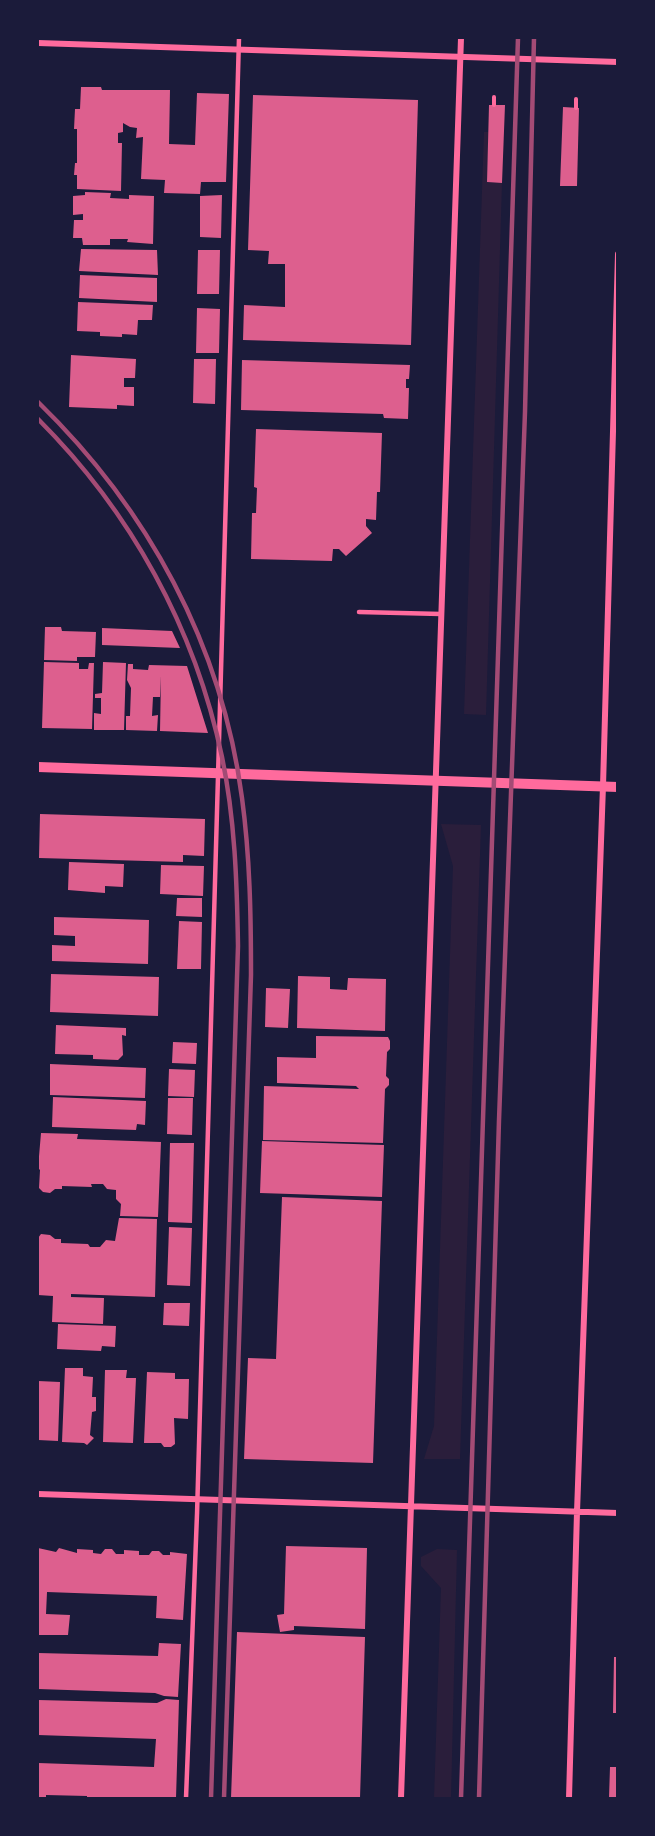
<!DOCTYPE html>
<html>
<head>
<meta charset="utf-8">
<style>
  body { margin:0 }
  #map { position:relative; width:655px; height:1836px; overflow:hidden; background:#1b1b3a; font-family:Jost,sans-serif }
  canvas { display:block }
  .frame { position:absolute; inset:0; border:39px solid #1b1b3a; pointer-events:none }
</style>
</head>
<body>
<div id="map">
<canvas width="655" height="1836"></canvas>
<div class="frame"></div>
</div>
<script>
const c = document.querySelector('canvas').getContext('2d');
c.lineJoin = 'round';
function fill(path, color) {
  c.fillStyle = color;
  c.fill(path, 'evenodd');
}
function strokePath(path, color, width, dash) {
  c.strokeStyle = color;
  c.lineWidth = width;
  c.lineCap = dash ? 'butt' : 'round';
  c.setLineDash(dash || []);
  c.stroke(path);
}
const green = new Path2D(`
  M484,132h5l-2,50 15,1 -16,532 -22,-1z
  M441,824l40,1 -21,634h-36l10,-33 19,-560z
  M437,1549l20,1 -6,248h-17l7,-210 -20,-22v-9z`);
const building = new Path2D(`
  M81,87h20l1,3h68l-1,54 26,1 2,-52 32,1 -3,88h-25l-1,12 -36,-1 1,-13 -24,-1 2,-42 -7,1 1,-10 -7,-1 -7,-4v9l-5,1v10h4l-1,48 -44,-2v-14h-3l1,-12h2v-34h-3l1,-20h5z
  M253,95l165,5 -7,245 -168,-5 1,-35 41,2v-43h-17l1,-13 -21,-1z
  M489,105h16l-3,78 -15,-1z
  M563,107l16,1 -2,78h-17z
  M85,192l26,1 -1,5 19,1v-4l25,1 -1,48 -26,-2 1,-3h-18v6h-27l-1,-7h-9l1,-18h9v-6l-10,1v-19l12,-1z
  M222,195l-1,43 -21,-1v-41z
  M81,249l76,1 1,25 -79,-4z
  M198,250h22l-1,44h-22z
  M80,275l77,3v24l-78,-4z
  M78,302l75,3 -1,15h-14l-1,15 -15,-1v3l-22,-1v-4l-23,-1z
  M197,308l23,1 -1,44h-23z
  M71,355l65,4 -1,19h-11v9h10v19l-17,-1v4l-48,-2z
  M194,359h22l-1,45 -22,-1z
  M242,360l168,5 -1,14h-3v9h3l-1,31 -24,-1 -1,-4 -142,-4z
  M256,429l126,4 -2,59h-3l-1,28 -10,-1v7l6,7 -26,23 -7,-7h-6l-1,12 -81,-2 1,-46h4l1,-25 -3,-1z
  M45,627h16l1,4 34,1 -1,25h-18v4l-33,-1z
  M102,628l70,3 8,17 -78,-3z
  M44,662l35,1v6h9l1,-6h5l-2,66 -50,-1z
  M103,662l23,1 -2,67h-30v-17l7,1v-16h-6v-4l7,-1z
  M128,664h5v5l15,1 1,-5 38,1 21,67 -48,-2 1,-55 -1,21h-7l-1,19 6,-1 -1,16 -31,-1v-14h4l1,-28 -4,-8z
  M40,814l165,5 -1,37 -21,-1v7l-144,-4z
  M69,862l55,2 -1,23 -18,-1v7l-37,-3z
  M161,865l43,1 -1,30 -43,-2z
  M177,898h25v19l-26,-1z
  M54,917l95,3 -1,44 -96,-3v-16l23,1v-10l-21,-1z
  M179,921l23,1 -1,47h-24z
  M51,974l108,3 -1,39 -108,-4z
  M298,976l32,1v12l17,1 1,-12 38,1 -1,52 -88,-3z
  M266,988l24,1 -2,39 -23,-1z
  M56,1025l70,3v8l-4,-1 1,20 -5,5 -25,-1v-4l-38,-1z
  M316,1036l72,1 2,4v8l-3,3 -1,24 3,3v6l-4,4 -2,54 -120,-3 1,-54 95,3 -3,-3 -79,-3v-26l39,1z
  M173,1042l24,1 -1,21 -24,-1z
  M50,1064l96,4 -1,30 -95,-3z
  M169,1069l26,1 -1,27 -26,-1z
  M53,1097l93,4 -1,24 -8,-1 -1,6 -84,-3z
  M168,1098h25l-1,37 -25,-1z
  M41,1133l37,1 -1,5 84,3 -3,75 -38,-1 1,-12 -5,-5v-9l-9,-1 -4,-5h-12l1,3 -30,-1v3h-7l-5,4 -7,-1 -4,-4 1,-18 -2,-2z
  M262,1141l122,4 -2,52 -122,-4z
  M170,1143h24l-2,80 -24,-1z
  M282,1197l100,4 -9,262 -129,-4 4,-101 28,1z
  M119,1218l38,1 -2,78 -84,-3v3l33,1 -1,26 -51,-2 1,-26 -15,-1v-57l3,-4 9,1 5,4h6v4l27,1 2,3h10l6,-7 9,1z
  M169,1227l23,1 -2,58 -23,-1z
  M164,1303h26l-1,23 -26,-1z
  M58,1324l58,2 -1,21 -13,-1 -1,5 -44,-2z
  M65,1368h18v8l10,1 -1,20h4v14l-4,1 -2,23 4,3 -7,7 -3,-2 -22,-1z
  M105,1370h22l-1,8h10l-3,65 -30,-1z
  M147,1372l28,1v6h14l-1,40 -14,-1 1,26 -4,3h-7l-3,-4h-17z
  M38,1381l22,1 -2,59 -20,-1z
  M286,1546l81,2 -2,81 -71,-3v4l-14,2 -3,-17 7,-1z
  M38,1548l18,4 3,-4 18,5v-4l16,1v3l8,1 4,-5h7l4,5h8v-4l15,1v4h10l3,-4h7l4,4h7v-3l17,2 -4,66 -27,-2 1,-22 -110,-4 -1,22 24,1 -2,20h-30z
  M237,1632l128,5 -5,161h-129z
  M159,1643l22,1 -3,53 -14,-1 -9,-3 -117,-4v-36l120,3z
  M614,1657h4v56h-5z
  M166,1699l13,1 -3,98h-89v-2l-41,-1v3h-8v-35l116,4 2,-28 -118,-4v-35l119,3z
  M610,1767h8v31h-9z`);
const path = new Path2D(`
  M494,105v-8
  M576,108v-9`);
const service = new Path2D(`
  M359,612l82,2
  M186,1798l11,-284 42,-1476`);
const minor = new Path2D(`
  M38,43l580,19
  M38,1494l580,19
  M401,1798l60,-1760
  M569,1798l8,-286 26,-726 15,-532`);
const tertiary = new Path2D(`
  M38,767l580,20`);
const rail = new Path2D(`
  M38,402c110,107 184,243 204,396 8,59 9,118 9,177l-27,823
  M38,419c93,93 157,209 184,338 13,62 15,126 16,189l-27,852
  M461,1798l57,-1760
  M479,1798l20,-678 26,-708 9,-374`);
fill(green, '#2a1e3b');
fill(building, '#dd5f8e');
strokePath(path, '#ff6b9d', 4);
strokePath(service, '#ff6b9d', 4.5);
strokePath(minor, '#ff6b9d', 6);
strokePath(tertiary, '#ff6b9d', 10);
strokePath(rail, '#a44b75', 4.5);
</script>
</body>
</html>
